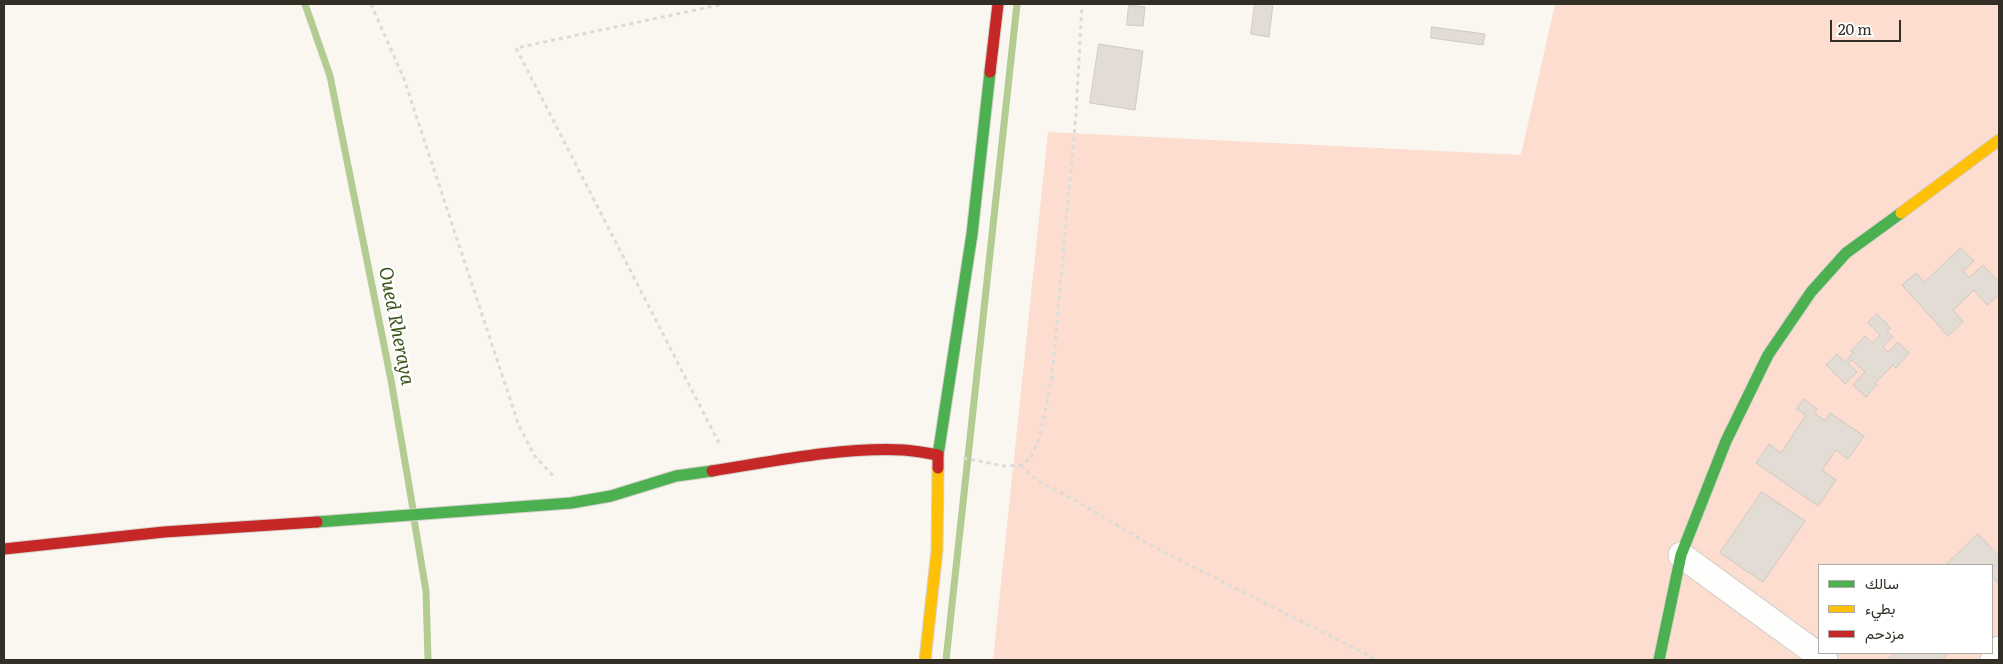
<!DOCTYPE html>
<html>
<head>
<meta charset="utf-8">
<style>
  body { margin:0 }
  #map { position:relative; width:2003px; height:664px; overflow:hidden; background:#faf7f0; font-family:Literata,Vazirmatn,serif }
  canvas { display:block }
  .frame { position:absolute; inset:0; border:5px solid #332f26; pointer-events:none }
  .legend { position:absolute; left:1818px; top:564px; width:175px; height:90px; box-sizing:border-box; background:#fff; border:1px solid #adaca8; margin:0; padding:6px 9px; list-style:none; font-size:15px; color:#332f26 }
  .legend li { display:flex; align-items:center; gap:10px; height:25px }
  .legend b { width:25px; border:1px solid #adaca8 }
  .scale { position:absolute; left:1830px; top:20px; width:71px; height:22px; box-sizing:border-box; border:2px solid #332f26; border-top:0; padding-left:6px; font-size:15px; line-height:18px; white-space:nowrap; color:#332f26; -webkit-text-stroke:4px #fff; paint-order:stroke }
</style>
</head>
<body>
<div id="map">
<canvas width="2003" height="664"></canvas>
<div class="frame"></div>
<ul class="legend">
<li><b style="height:6px;background:#4caf50"></b>سالك</li>
<li><b style="height:6px;background:#ffc107"></b>بطيء</li>
<li><b style="height:6px;background:#c62828"></b>مزدحم</li>
</ul>
<div class="scale">20 m</div>
</div>
<script>
const c = document.querySelector('canvas').getContext('2d');
c.lineJoin = 'round';
function fill(path, color) {
  c.fillStyle = color;
  c.fill(path, 'evenodd');
}
function strokePath(path, color, width, dash) {
  c.strokeStyle = color;
  c.lineWidth = width;
  c.lineCap = dash ? 'butt' : 'round';
  c.setLineDash(dash || []);
  c.stroke(path);
}
function drawText(font, color, halo, rows, align = 'center') {
  c.font = font + ' Literata,serif';
  c.lineWidth = 5;
  c.setLineDash([]);
  c.textBaseline = 'middle';
  c.strokeStyle = halo;
  c.fillStyle = color;
  for (const [text, x, y, turn = 0] of rows) {
    c.save();
    c.translate(x, y);
    c.rotate((+turn || 0) * Math.PI / 180);
    c.textAlign = isNaN(turn) ? turn : align;
    if (halo) c.strokeText(text, 0, 0);
    c.fillText(text, 0, 0);
    c.restore();
  }
}
const green = new Path2D(`
  M1555,4h444v656h-1006l55,-528 473,23zM1819,565h173v88h-173z`);
const stream = new Path2D(`
  M305,4l25,72 61,304 22,129
  M414,519l12,72 2,69
  M946,660l71,-656`);
const building = new Path2D(`
  M1255,4h18l-4,33 -18,-3z
  M1129,5l16,2 -2,19 -16,-1z
  M1432,27l53,7 -2,11 -52,-7z
  M1099,44l44,7 -8,59 -45,-7z
  M1961,248l13,13 -11,10 6,7 14,-13 16,17v12l-12,11 -13,-15 -21,20 10,12 -15,14 -46,-51 14,-12 8,9z
  M1877,314l14,14 -4,3 6,6 -10,10 5,5 10,-10 11,11 -13,15 -3,-3 -18,18 2,2 -11,12 -13,-12 12,-13 -13,-12 -4,4 9,8 -12,12 -19,-19 11,-11 8,8 8,-9 -2,-2 14,-15 7,7 8,-8 -12,-12z
  M1804,399l13,10 -3,4 11,8 5,-8 34,23 -16,23 -12,-9 -14,20 14,10 -18,26 -62,-43 13,-19 12,9 25,-38 -9,-6z
  M1762,492l43,29 -42,61 -43,-29z
  M1978,534l21,22v28l-7,-8v-11h-46z
  M1895,653h53l-6,7h-54z`);
const path = new Path2D(`
  M371,4l33,75 115,347 15,29 21,23
  M719,443l-203,-395 208,-44
  M963,458l41,8 17,-1 10,-7 9,-22 12,-60 24,-262 6,-110
  M1021,465l18,17 27,13 88,52 224,113`);
const street = new Path2D(`
  M1681,555l144,105
  M1993,660l6,-11`);
const fast = new Path2D(`
  M938,455l34,-221 18,-162
  M317,522l254,-19 40,-7 65,-20 36,-5
  M1659,660l22,-105 45,-114 42,-86 43,-63 35,-39 55,-40`);
const slow = new Path2D(`
  M1901,213l98,-73
  M925,660l12,-110 1,-82`);
const jam = new Path2D(`
  M990,72l8,-68
  M712,471c63,-10 128,-24 192,-21 11,1 23,3 34,5v13
  M4,549l160,-17 153,-10`);
const waterNames = [
  ["Oued Rheraya",396,326,79]
];
fill(green, '#fcddcf');
strokePath(stream, '#b3cc91', 7);
fill(building, '#e3dcd5');
strokePath(building, '#cfc9c3', 1);
strokePath(street, '#d4d1ca', 27);
strokePath(fast, '#d4d1ca', 13);
strokePath(slow, '#d4d1ca', 13);
strokePath(jam, '#d4d1ca', 13);
strokePath(path, '#dcdbd9', 3, [4, 4]);
strokePath(street, '#fefefd', 25);
strokePath(fast, '#4caf50', 11);
strokePath(slow, '#ffc107', 11);
strokePath(jam, '#c62828', 11);
drawText('italic 19px', '#3b541a', '#fff', waterNames);
</script>
</body>
</html>
